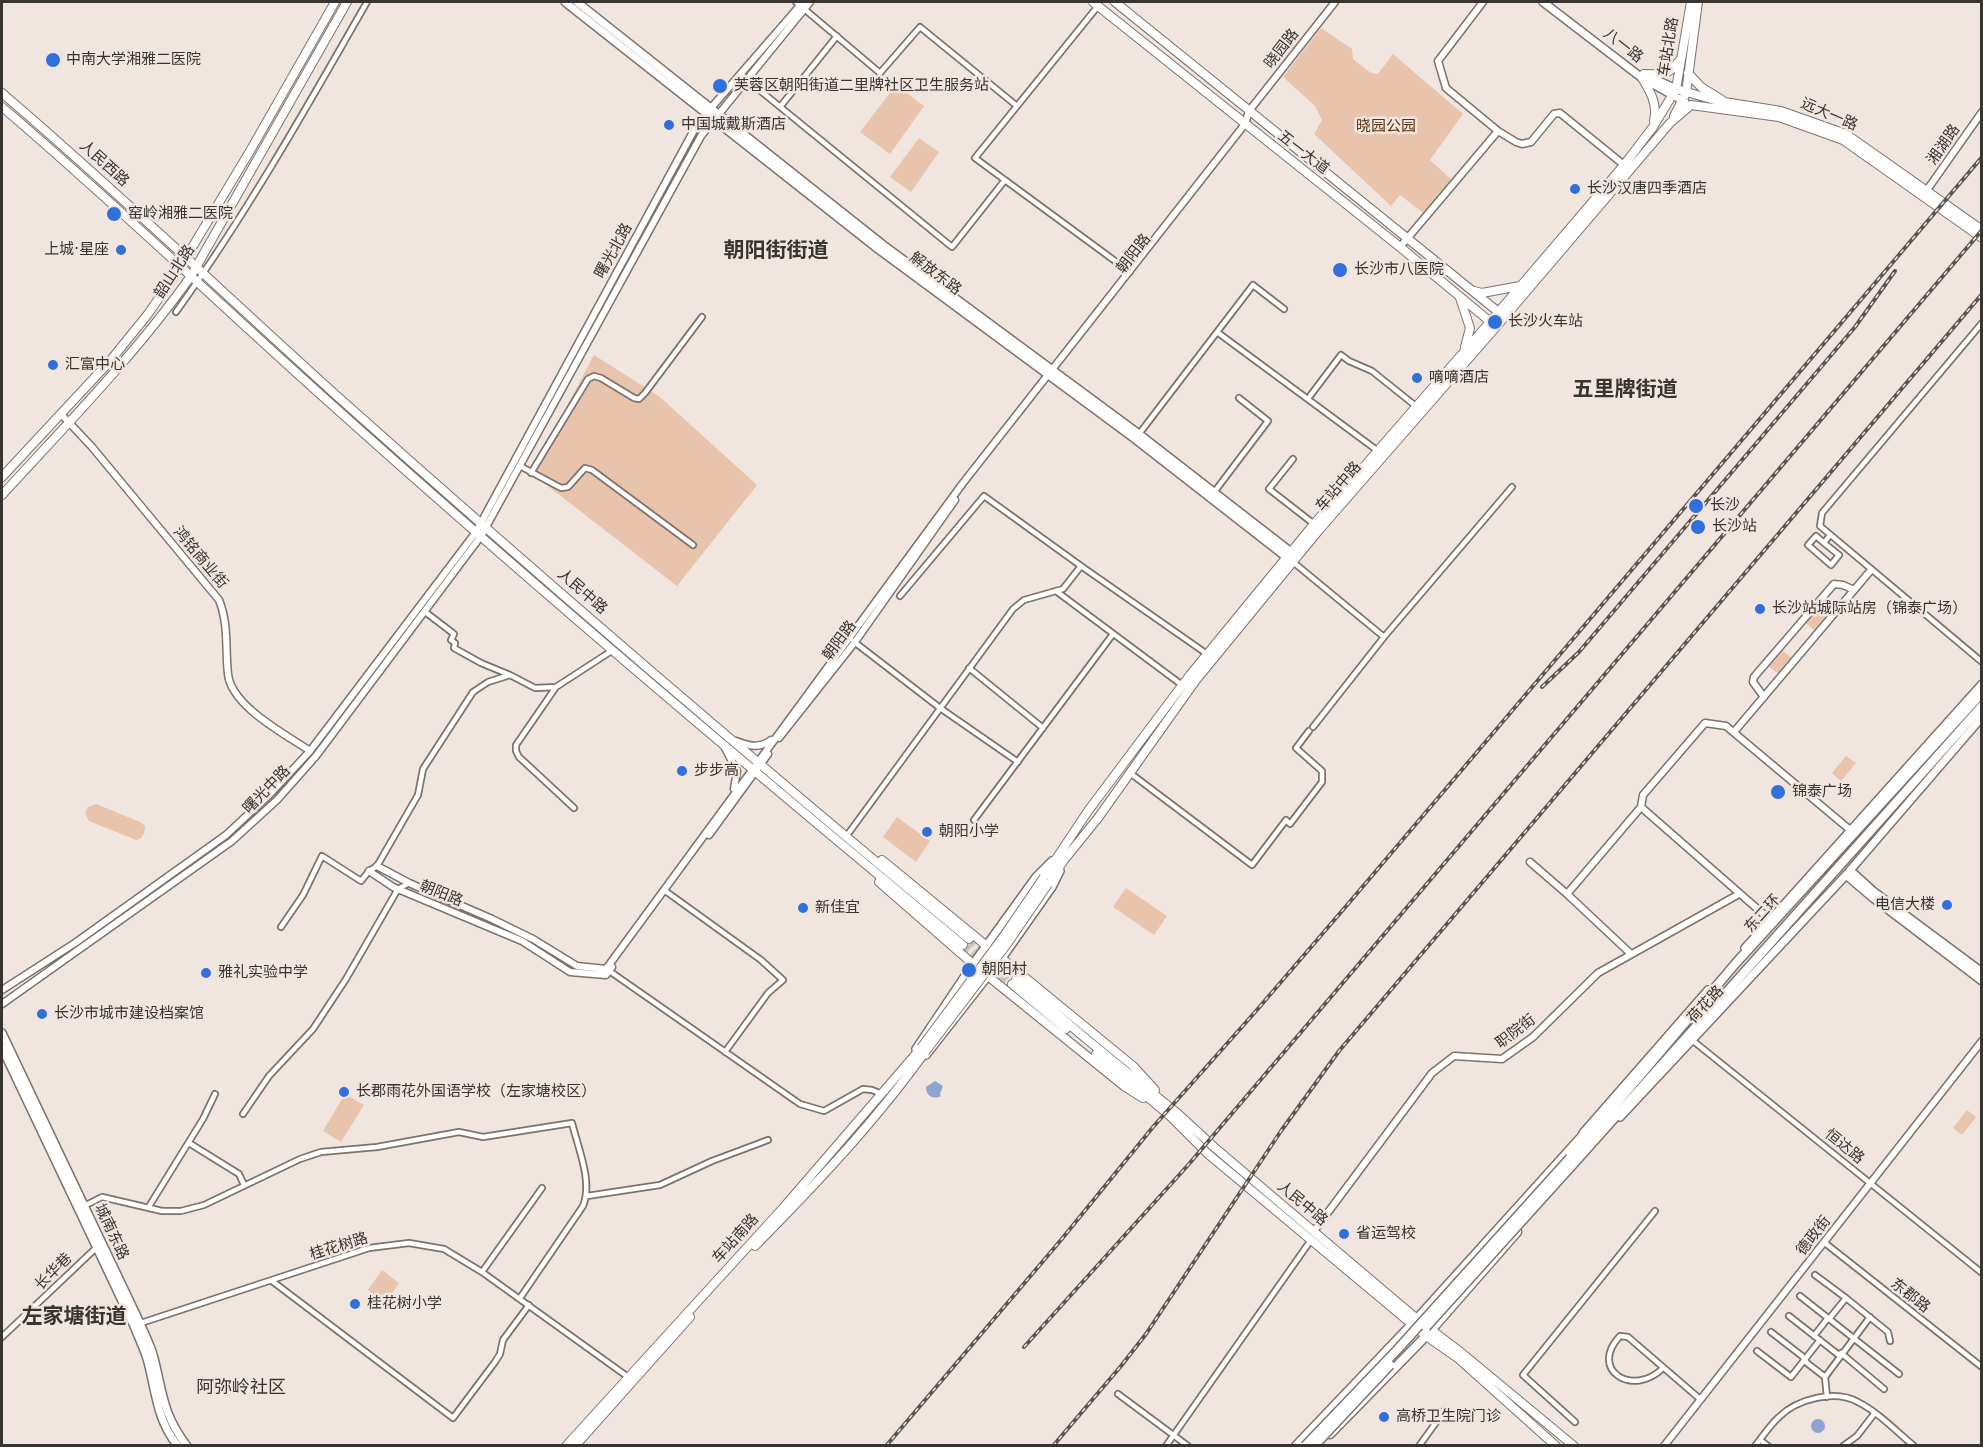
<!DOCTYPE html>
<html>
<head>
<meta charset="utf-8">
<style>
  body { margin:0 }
  #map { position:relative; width:1983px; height:1447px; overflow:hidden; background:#f1e6df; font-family:"DejaVu Sans",sans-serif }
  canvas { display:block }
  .frame { position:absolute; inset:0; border:3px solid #383431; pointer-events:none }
</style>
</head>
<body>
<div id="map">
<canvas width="1983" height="1447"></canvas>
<div class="frame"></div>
</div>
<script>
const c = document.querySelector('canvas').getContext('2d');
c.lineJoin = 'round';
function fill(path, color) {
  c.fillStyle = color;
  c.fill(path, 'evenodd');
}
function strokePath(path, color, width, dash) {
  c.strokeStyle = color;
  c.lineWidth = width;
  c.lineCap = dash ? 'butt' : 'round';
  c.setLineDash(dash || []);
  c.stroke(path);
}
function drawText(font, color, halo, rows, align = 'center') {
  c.font = font + ' "DejaVu Sans","Noto Sans SC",sans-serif';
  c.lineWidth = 5;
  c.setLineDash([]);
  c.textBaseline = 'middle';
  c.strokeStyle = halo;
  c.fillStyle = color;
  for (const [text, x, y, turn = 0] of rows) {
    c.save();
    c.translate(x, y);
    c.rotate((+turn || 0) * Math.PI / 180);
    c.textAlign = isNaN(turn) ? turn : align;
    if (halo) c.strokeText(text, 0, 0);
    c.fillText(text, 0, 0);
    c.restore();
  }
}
const green = new Path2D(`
  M1321,28l31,21 1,10 18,14 7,1 15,-20 70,60 -33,46 25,23 -28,33 -27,-21 -9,11 -77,-72 8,-14 -7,-14 -32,-29z
  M896,85l28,21 -34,48 -30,-22z
  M919,138l20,14 -28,40 -21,-15z
  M594,355l66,42 97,88 -80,101 -146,-113z
  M1819,607l8,7 -13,16 -8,-7z
  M1783,651l8,6 -13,16 -9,-6z
  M1846,756l10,7 -15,18 -9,-8z
  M96,804l44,18 5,4c0,7 -2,13 -9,14l-47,-19 -4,-8 3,-6z
  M897,817l33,24 -14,21 -33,-25z
  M1126,888l41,28 -13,19 -41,-28z
  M345,1094l19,11 -23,37 -18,-11z
  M1967,1110l9,7 -14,18 -9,-7z
  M382,1270l17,13 -14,20 -17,-13z`);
const water = new Path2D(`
  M935,1081l8,5 -3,8 1,2c-8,4 -15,0 -15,-9z
  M1811 1426a7 7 0 1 1 14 0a7 7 0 1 1-14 0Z`);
const primaryTunnel = new Path2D(`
  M969,939l47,40
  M963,945l49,39`);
const minor = new Path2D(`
  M796,2l84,71 40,-46 97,79
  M1098,6l-123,152 155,114
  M741,75l211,172 53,-67
  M780,107l57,-71
  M176,312c71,-99 131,-205 191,-310
  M1982,323l-160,190 -2,13 162,136
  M1217,332l161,119
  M1310,396l31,-41 8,6 23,10 50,40
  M1139,434l114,-149 31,24
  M1293,459l-24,30 45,35
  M520,466l41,22 7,-1 17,-19 7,2 101,75
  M531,473l57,-94 6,-3 7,2 33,20 5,1 6,-6 57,-76
  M1212,495l56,-74 -29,-23
  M1824,543l15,12 -8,10 -23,-20 8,-9 8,7 6,-8
  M1293,562l91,75 -71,90
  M1081,566l126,88
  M1056,591l126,94
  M424,611l30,23 -3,6 4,3 -1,5 27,15 29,12
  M1384,637l128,-150
  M853,641l87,67 78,54
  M969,668l74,60
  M556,687l-40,58v6l3,6 55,51
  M1130,773l122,92 34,-45 4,4 32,-42v-11l-26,-23 13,-17
  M974,820l139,-186
  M848,834l165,-225 11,-9 39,-11 18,-23 -97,-70 -84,100
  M664,890l97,70 22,20 -15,13 -43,59
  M281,927l22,-32 19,-39 39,25 8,-10 8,-5 41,-71 5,-26 50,-77 15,-10 22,-7 25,13 21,-1 57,-37
  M608,970l192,134 24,7 39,-22 9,1 10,4
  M1692,1040l290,233
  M243,1114l26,-38 44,-47 33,-50 52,-90 11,-6
  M189,1143l50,31 5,11
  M587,1196l73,-11 52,-24 56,-21
  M84,1206l18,-9 60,14h19l23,-6 96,-46 21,-7 56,-5 82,-15 24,5 89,-14c6,25 21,59 11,83l-63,92
  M148,1208l55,-89 12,-25
  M1825,1243l157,124
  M482,1272l60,-84
  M1815,1275l31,23
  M272,1281l181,137 42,-56 5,-8 3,-14 26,-35
  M1800,1296l99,78
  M1789,1316l51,40
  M1829,1319l17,-21 42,34 2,9
  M138,1324l231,-76 40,-5 35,6 38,23 146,105
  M1771,1332l31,24 5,7 18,14 2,20
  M1814,1336l14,-18
  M2,1337l95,-90
  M1757,1351l34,26 29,-37
  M1841,1353l43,36
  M1663,1368c-30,30 -75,2 -43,-32l8,1 72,62
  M1825,1377l45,-60
  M1118,1394l70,52
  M1575,1422l-52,-47 132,-164
  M1760,1440l8,6
  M1166,1446l145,-206
  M1419,1446l26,-36
  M1755,1446c8,-10 15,-21 24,-29 18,-18 56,-28 79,-15 20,10 38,29 56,44
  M1843,1446l14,-10 17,-22`);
const tertiary = new Path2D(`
  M1483,2l-45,59 8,27 52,43 18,11 6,2 9,-2 23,-28 6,-1 64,52
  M1927,190l55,-78
  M1400,247l98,-116
  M61,414l31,33 127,153c10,25 6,48 9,74 3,32 57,60 82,77
  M1764,697l-11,-15 1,-5 80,-93 9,1 11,5
  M1734,732l137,-162
  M779,738l76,-96 100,-142
  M736,741c13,5 23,8 35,-1
  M725,748l12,23 -3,18
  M1641,807l128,112
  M709,835l59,-81
  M1530,862l37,32 64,60
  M377,866l32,17 83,36 41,20 44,27 29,3 357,-486 282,-359 4,-13 86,-109
  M369,871l24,16 129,54 48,31 36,3 6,-8
  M1567,894l74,-87 2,-12 62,-72 21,3 123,103
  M2,990l73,-47 151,-108 44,-41 40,-43 166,-219 217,-400 18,-24 92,-106
  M2,1004l230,-163 45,-41 39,-44 165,-220 220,-400 109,-134
  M1314,1231l118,-158 22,-17 48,3 31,-22 65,-64 141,-79
  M1664,1446l318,-405`);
const secondary = new Path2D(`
  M565,2l313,247 257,190 155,121
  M577,2l305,242 257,190 152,118
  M1543,2l99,76 43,24
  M1646,75l30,14
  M1850,870l23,21 109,81
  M1846,875l27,23 109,83
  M1745,948l237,-264
  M2,1033l138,290c5,12 11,23 14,35 9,36 9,57 33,88
  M2,1048l132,278c5,13 12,26 15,40 7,29 9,56 29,80
  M916,1049l57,-85 63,-87 16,-16
  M926,1055l76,-97 50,-71 8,-16
  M1620,1117l226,-242 136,-158
  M1583,1133l125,-143`);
const primary = new Path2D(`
  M1093,2l307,245 93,77
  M1115,2l386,312
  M1688,73l13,14 21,13
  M1644,74c17,0 23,3 35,-13
  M1642,78c8,13 16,26 12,43
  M1676,89l42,12 63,10 65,23 136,96
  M2,93c115,98 223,202 335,303 207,185 418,366 632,543
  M2,107c112,95 218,198 328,296 207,186 419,365 633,542
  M1674,116l12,-23 12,-91
  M1474,291l8,2 38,-7
  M1460,298l10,30 -5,19
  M2,477l108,-116 38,-47 33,-48 69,-115 85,-149
  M2,495c65,-71 133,-140 189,-219l156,-274
  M882,860l251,206 22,24
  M1044,877l44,-66 102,-136 124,-151 176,-202 134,-157 29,-38 23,-38 15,-87
  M879,882l94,82 151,122 19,12
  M1048,884l16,-24 34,-42 98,-138 123,-150 177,-203 174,-204 21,-18 88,12 64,23 139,98
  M1016,979l68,58 93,76 37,34 203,172 46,35 111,92
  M1012,984l54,45
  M1096,1054l74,62 38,38 218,182 33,23 97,87
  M755,1246c60,-61 120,-124 170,-194
  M566,1446l217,-238 138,-160
  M575,1446l115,-129`);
const trunk = new Path2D(`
  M1570,1158l166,-195 246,-270
  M1575,1162l407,-456
  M1330,1434l96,-98 91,-104
  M1296,1446l121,-127 169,-187`);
const rail = new Path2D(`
  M1542,687l37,-35 276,-325 40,-56
  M1024,1347l165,-183 793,-934
  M886,1446l175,-206 92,-113 103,-116 92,-107 634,-747
  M1053,1446l68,-80 25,-32 135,-203 58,-80 643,-757`);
const primaryBridge = new Path2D(`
  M921,1048l83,-112 40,-59
  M925,1052l82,-108 41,-60`);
const trunkBridge = new Path2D(`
  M1426,1327l149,-165
  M1305,1446l92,-96 173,-192
  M1314,1446l76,-81`);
const markers = [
  [53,60,8,"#316fdd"],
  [720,86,8,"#316fdd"],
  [669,125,6,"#316fdd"],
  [1575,189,6,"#316fdd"],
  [114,214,8,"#316fdd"],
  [121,250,6,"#316fdd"],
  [1340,270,8,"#316fdd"],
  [1495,322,8,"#316fdd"],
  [53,365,6,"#316fdd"],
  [1417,378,6,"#316fdd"],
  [1696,506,8,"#316fdd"],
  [1698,527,8,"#316fdd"],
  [1760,609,6,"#316fdd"],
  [682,771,6,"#316fdd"],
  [1778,792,8,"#316fdd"],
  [927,832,6,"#316fdd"],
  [1947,905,6,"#316fdd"],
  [803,908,6,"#316fdd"],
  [969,970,8,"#316fdd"],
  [206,973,6,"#316fdd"],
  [42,1014,6,"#316fdd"],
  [344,1092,6,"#316fdd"],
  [1344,1234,6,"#316fdd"],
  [355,1304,6,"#316fdd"],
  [1384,1417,6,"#316fdd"]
];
const streetNames = [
  ["八一路",1623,46,38],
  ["车站北路",1669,47,-81],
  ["晓园路",1282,49,-52],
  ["远大一路",1829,115,23],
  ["湘湖路",1944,145,-55],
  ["五一大道",1303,153,38],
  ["人民西路",104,164,42],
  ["曙光北路",614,251,-61],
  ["朝阳路",1134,254,-52],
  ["韶山北路",175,272,-57],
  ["解放东路",935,274,37],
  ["车站中路",1339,487,-49],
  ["鸿铭商业街",200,558,50],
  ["人民中路",582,592,41],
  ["朝阳路",840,641,-53],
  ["曙光中路",267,790,-46],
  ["朝阳路",441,894,22],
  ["东二环",1763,914,-48],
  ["荷花路",1706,1005,-47],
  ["职院街",1516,1032,-37],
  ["恒达路",1844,1147,39],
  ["人民中路",1302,1204,40],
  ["城南东路",111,1232,65],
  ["德政街",1814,1236,-52],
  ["车站南路",736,1239,-48],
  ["桂花树路",339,1247,-17],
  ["长华巷",54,1272,-45],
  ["东郡路",1910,1296,38]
];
const poiNames = [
  ["中南大学湘雅二医院",66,60],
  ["芙蓉区朝阳街道二里牌社区卫生服务站",734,86],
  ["中国城戴斯酒店",681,125],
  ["长沙汉唐四季酒店",1587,189],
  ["窑岭湘雅二医院",128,214],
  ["上城·星座",109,250,"right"],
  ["长沙市八医院",1354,270],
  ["长沙火车站",1508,322],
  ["汇富中心",65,365],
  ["嘀嘀酒店",1429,378],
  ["长沙",1710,506],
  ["长沙站",1712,527],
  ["长沙站城际站房（锦泰广场）",1772,609],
  ["步步高",694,771],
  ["锦泰广场",1792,792],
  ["朝阳小学",939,832],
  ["电信大楼",1935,905,"right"],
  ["新佳宜",815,908],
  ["朝阳村",982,970],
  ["雅礼实验中学",218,973],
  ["长沙市城市建设档案馆",54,1014],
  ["长郡雨花外国语学校（左家塘校区）",356,1092],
  ["省运驾校",1356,1234],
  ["桂花树小学",367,1304],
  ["高桥卫生院门诊",1396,1417]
];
const parkNames = [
  ["晓园公园",1386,127]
];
const quarterNames = [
  ["阿弥岭社区",241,1388]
];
const districtNames = [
  ["朝阳街街道",776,252],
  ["五里牌街道",1625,391],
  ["左家塘街道",74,1318]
];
fill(green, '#e7c4ab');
fill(water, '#8da5ce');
strokePath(primaryTunnel, '#ccc2bc', 8, [8, 4]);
strokePath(minor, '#7c736d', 8);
strokePath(tertiary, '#7c736d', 9);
strokePath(secondary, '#7c736d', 10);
strokePath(primary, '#7c736d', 10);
strokePath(trunk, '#7c736d', 11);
strokePath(minor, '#fff', 4.5);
strokePath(tertiary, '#fff', 6);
strokePath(secondary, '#fff', 7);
strokePath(primary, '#fff', 8);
strokePath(trunk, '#fff', 8);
strokePath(rail, '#5b5552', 4);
strokePath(rail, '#f1e6df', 1.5, [4.5]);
strokePath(primaryBridge, '#7c736d', 10, []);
strokePath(trunkBridge, '#7c736d', 11, []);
strokePath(primaryBridge, '#fff', 8);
strokePath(trunkBridge, '#fff', 8);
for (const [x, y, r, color] of markers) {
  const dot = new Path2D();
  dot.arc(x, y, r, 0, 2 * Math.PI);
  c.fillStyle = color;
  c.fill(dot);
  strokePath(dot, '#f1e6df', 2);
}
drawText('15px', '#383431', '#f1e6df', streetNames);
drawText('15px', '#383431', '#f1e6df', poiNames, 'left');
drawText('15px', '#582f09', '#f1e6df', parkNames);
drawText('18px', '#383431', '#f1e6df', quarterNames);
drawText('bold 21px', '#383431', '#f1e6df', districtNames);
</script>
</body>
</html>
